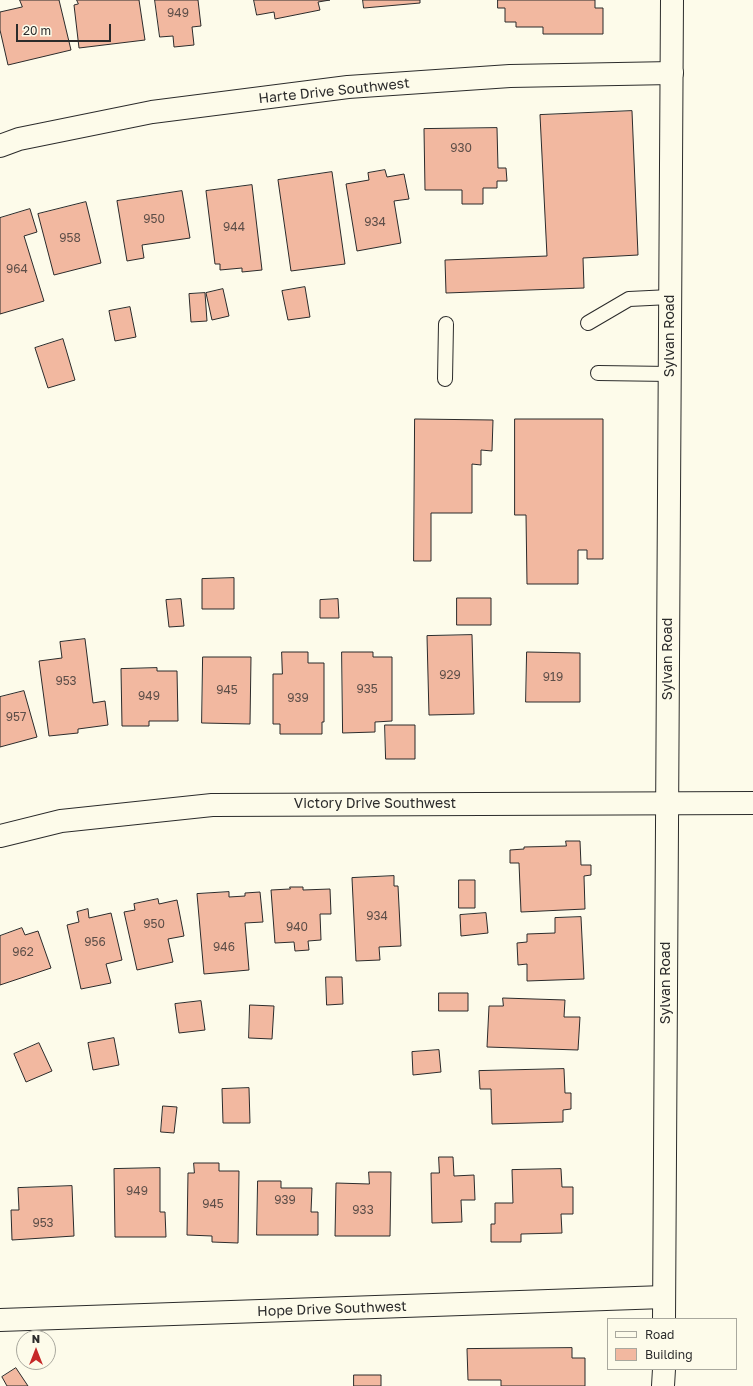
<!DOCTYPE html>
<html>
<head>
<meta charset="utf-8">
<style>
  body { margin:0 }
  #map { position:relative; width:753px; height:1386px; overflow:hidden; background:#fdfbea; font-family:"Golos Text",sans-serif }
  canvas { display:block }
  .legend { position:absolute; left:607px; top:1318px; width:130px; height:52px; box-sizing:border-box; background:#fdfbea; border:1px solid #a9a89e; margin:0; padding:5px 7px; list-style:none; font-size:12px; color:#2b2b2b }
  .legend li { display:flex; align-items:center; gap:8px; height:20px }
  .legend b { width:20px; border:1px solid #a9a89e }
  .north { position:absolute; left:16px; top:1330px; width:40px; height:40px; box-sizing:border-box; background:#fdfbea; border:1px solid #a9a89e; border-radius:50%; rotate:0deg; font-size:11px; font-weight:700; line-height:16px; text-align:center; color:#2b2b2b }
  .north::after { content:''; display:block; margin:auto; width:14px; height:18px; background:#c62828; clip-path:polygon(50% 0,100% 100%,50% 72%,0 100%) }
  .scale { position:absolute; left:16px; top:24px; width:95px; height:18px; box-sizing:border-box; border:2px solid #2b2b2b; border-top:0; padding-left:5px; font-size:12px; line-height:14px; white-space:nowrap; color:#2b2b2b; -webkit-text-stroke:3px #fdfbea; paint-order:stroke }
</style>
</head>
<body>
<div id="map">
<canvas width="753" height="1386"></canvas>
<ul class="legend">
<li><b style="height:5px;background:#fdfbea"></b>Road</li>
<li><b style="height:11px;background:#f2b8a0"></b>Building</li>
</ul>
<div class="north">N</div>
<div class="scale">20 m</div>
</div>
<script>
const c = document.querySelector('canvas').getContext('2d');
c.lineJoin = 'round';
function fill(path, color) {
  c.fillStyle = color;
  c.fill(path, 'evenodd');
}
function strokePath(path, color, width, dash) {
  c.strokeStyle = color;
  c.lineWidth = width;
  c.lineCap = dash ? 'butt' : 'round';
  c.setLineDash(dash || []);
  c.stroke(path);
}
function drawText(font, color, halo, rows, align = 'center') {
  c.font = font + ' "Golos Text",sans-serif';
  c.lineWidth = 3;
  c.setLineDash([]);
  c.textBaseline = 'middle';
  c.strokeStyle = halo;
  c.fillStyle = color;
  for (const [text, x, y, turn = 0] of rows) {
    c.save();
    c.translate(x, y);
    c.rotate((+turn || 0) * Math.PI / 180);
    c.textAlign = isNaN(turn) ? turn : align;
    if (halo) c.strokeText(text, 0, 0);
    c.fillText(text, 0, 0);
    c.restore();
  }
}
const building = new Path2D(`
  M20,0h39l12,50 -63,15 -8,-35v-18l22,-5z
  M77,0h62l6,40 -66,8 -5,-43 4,-1z
  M155,0h43l3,26 -9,1 2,18 -20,2 -1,-11 -13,1z
  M254,0h76l-12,2 2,8 -45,9 -1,-7 -17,3z
  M363,0h57v3l-56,5z
  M498,0h97v8h8v26h-60v-7h-27v-5h-11v-14h-7z
  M632,111l6,144 -55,3 1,30 -138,5 -1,-33 102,-4 -7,-141z
  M497,128l1,40h8l1,13h-10v7h-14v16h-21v-14h-37l-1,-61z
  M385,170l2,7 17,-3 5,25 -15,2 7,42 -44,8 -11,-67 23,-4 -1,-7z
  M332,172l13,92 -54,7 -13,-91z
  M252,185l10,85 -20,2v-4l-22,2v-6h-5l-9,-73z
  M182,191l8,47 -48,7 2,13 -17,3 -10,-60z
  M86,202l15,61 -47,12 -16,-61z
  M30,209l7,23 -13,4 20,65 -44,13v-96z
  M305,287l5,30 -22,3 -6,-29z
  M223,289l6,27 -17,4 -6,-27z
  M205,293l2,28 -16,1 -2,-28z
  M130,307l6,30 -21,4 -6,-30z
  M63,339l12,41 -27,8 -13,-40z
  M415,419l78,1 -1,31 -11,-1v15l-9,-1v49h-41v48h-17z
  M515,419h88v140h-16v-9h-9v34h-51l-1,-69h-11z
  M234,578v31h-32v-30z
  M457,598h34v27h-34z
  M181,599l3,27 -15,1 -3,-27z
  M338,599l1,19h-19v-18z
  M472,635l2,79 -45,1 -2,-79z
  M85,639l8,64 12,-2 3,24 -30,4v4l-29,3 -10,-75 23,-3 -2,-16z
  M282,652h26v11h16v59h-2v12h-42v-10h-7v-50h9z
  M342,652h31v5h19v64l-17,1v10l-32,1z
  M527,652l53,1v49h-54z
  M203,657h48l-1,67 -48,-1z
  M157,668v3h20l1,50h-29v5h-27l-1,-57z
  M24,691l13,46 -37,10v-50z
  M385,725h30v34h-29z
  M566,841h14l1,24h10v10l-7,1 1,33 -64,3 -2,-49h-9v-13l14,-1v-2l42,-1z
  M394,876v10h4l3,60 -22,1 1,13 -24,1 -4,-83z
  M459,880h16v28h-16z
  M290,887h13v3l27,-1 1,25h-11l1,26 -13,1 1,9 -14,1 -1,-9 -19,1 -4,-53 19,-1z
  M229,892v5l16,-1v-3l15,-1 3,30 -18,1 4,47 -45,4 -7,-80z
  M158,899l1,5 18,-4 7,36 -16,3 5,23 -36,8 -13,-58 11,-2 -1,-6z
  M88,909l1,9 22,-5 11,47 -16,4 5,19 -30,6 -14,-64 12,-3 -2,-10z
  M486,913l2,20 -27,3 -1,-21z
  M581,917l3,62 -57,2v-17l-9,1 -1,-22 10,-1v-8l28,-1v-15z
  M22,928l3,7 13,-4 13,37 -51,17v-49z
  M326,977h16l1,27 -16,1z
  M439,993h29v18h-29z
  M503,998l62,2 -1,17h16l-2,33 -91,-3 2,-41h14z
  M201,1001l4,29 -26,3 -4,-29z
  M250,1005l24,1 -2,33 -23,-1z
  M114,1038l5,27 -26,5 -5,-27z
  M39,1043l13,28 -26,11 -12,-28z
  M439,1050l2,22 -28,3 -1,-23z
  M564,1069l1,24h6v16l-8,1v12l-71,2 -1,-35h-11l-1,-18z
  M249,1088l1,35h-27l-1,-34z
  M163,1106l14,1 -3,26 -13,-1z
  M439,1157h14l1,19 20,-1 1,25h-14l1,22 -30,1 -1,-50h8z
  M194,1163h25v8h20l-1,72 -26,-1v-6l-25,-1 1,-62h6z
  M160,1168v44h5l1,25h-51l-1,-68z
  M561,1169l1,18h11v27h-12l1,19 -41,1v8h-30v-18h4v-21h18l-1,-33z
  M369,1172h22l-1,64h-55l1,-53 33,1z
  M258,1181h23v7h31l-1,24h7v23h-61z
  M72,1186l2,50 -62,4 -1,-30h8l-1,-22z
  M572,1348v10h13v28h-84v-6h-33l-1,-31z
  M16,1368l12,18h-21l-5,-9z
  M354,1375h27v11h-27z`);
const lane = new Path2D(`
  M588,323l41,-24 41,-2
  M598,373l72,1
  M445,379l1,-55`);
const street = new Path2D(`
  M0,146l19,-7 133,-27 196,-25 162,-11 162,-3
  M0,836l61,-15 151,-16 541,-2
  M0,1320l664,-23`);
const secondary = new Path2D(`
  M664,1319l8,-1319
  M663,1386l1,-17`);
const numberNames = [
  ["949",178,13],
  ["930",461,148],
  ["950",154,219],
  ["934",375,222],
  ["944",234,227],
  ["958",70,238],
  ["964",17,269],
  ["929",450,675],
  ["919",553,677],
  ["953",66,681],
  ["935",367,689],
  ["945",227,690],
  ["949",149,696],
  ["939",298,698],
  ["957",16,717],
  ["934",377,916],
  ["950",154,924],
  ["940",297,927],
  ["956",95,942],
  ["946",224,947],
  ["962",23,952],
  ["949",137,1191],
  ["939",285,1200],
  ["945",213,1204],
  ["933",363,1210],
  ["953",43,1223]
];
const streetNames = [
  ["Harte Drive Southwest",334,91,-6],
  ["Sylvan Road",670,336,-90],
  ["Sylvan Road",668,659,-90],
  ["Victory Drive Southwest",375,804],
  ["Sylvan Road",666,983,-90],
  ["Hope Drive Southwest",332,1309,-2]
];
fill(building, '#f2b8a0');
strokePath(building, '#2b2b2b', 1);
strokePath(lane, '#2b2b2b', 16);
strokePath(street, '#2b2b2b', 24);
strokePath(secondary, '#2b2b2b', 24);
strokePath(lane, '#fdfbea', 14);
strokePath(street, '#fdfbea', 22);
strokePath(secondary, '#fdfbea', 22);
drawText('12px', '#5d4e48', null, numberNames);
drawText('14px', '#2b2b2b', '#fdfbea', streetNames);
</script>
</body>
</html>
